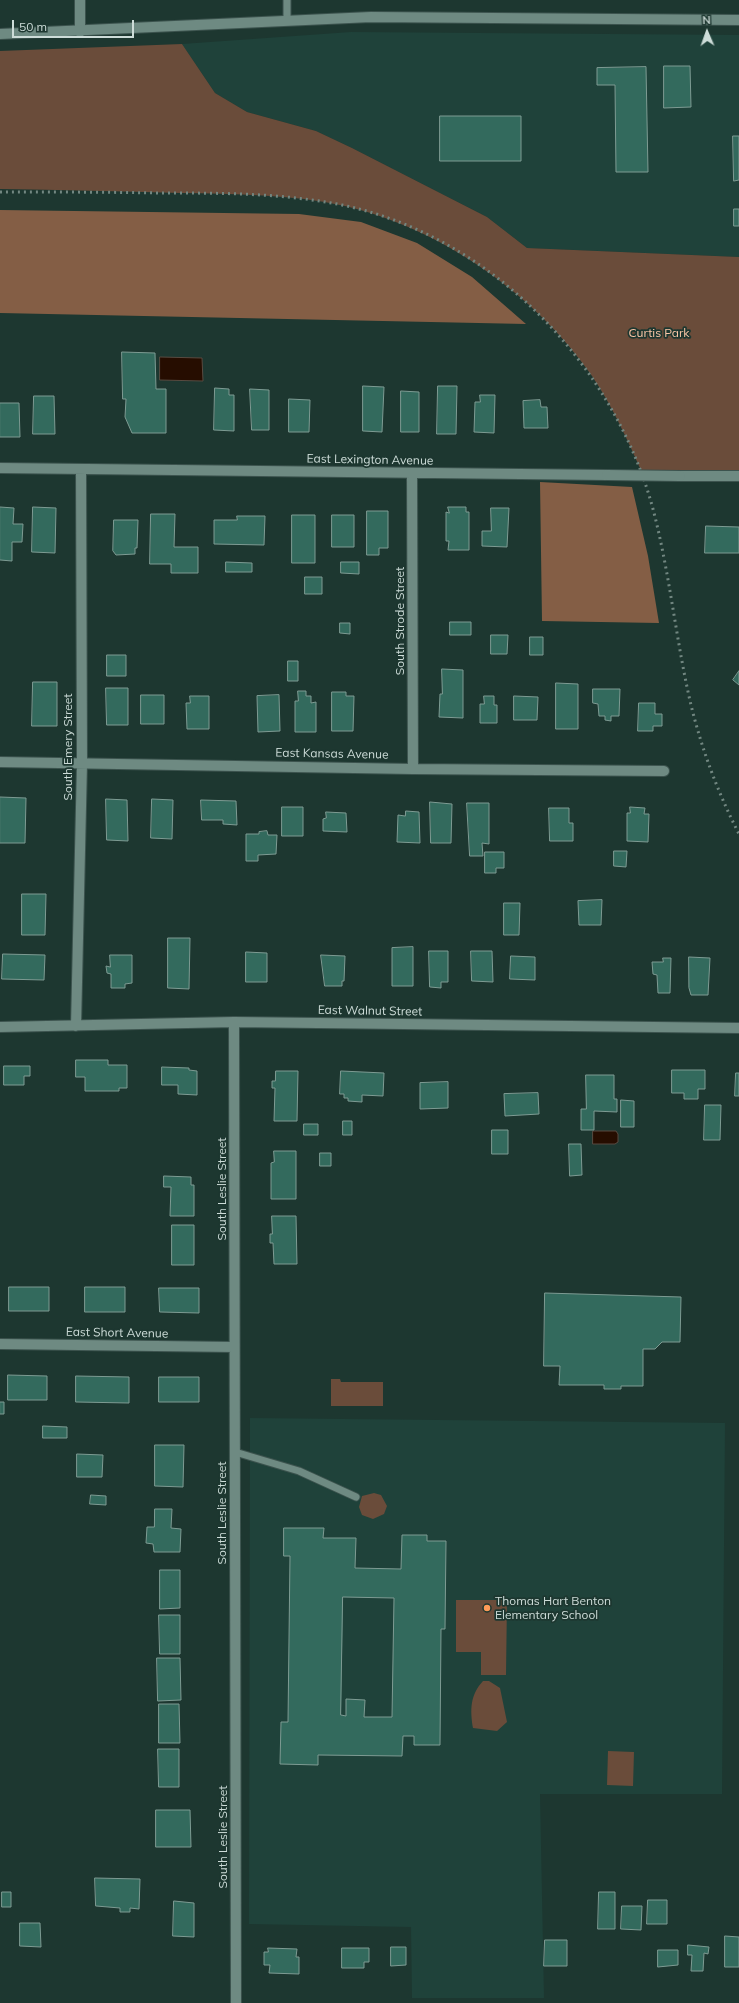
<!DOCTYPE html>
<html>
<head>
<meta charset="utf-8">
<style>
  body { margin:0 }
  #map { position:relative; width:739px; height:2003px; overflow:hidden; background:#1d3730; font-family:Mulish,sans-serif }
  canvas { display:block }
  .north { position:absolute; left:687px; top:12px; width:40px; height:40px; -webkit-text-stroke:3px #1d3730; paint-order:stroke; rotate:358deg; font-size:11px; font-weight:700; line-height:16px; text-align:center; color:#cddcd8 }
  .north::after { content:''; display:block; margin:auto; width:14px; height:18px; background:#cddcd8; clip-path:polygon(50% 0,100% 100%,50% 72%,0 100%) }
  .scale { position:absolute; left:12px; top:20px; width:122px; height:18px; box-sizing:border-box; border:2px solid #cddcd8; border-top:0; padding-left:5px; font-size:12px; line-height:14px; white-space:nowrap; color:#cddcd8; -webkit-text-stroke:3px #1d3730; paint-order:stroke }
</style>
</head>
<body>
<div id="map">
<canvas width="739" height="2003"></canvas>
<div class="north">N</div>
<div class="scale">50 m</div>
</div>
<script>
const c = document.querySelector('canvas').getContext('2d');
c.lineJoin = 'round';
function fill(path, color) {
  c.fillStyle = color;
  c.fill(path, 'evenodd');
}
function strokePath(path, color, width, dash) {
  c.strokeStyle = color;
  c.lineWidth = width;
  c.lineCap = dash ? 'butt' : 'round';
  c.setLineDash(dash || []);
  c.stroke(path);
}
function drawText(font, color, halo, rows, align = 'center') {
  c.font = font + ' Mulish,sans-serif';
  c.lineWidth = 3.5;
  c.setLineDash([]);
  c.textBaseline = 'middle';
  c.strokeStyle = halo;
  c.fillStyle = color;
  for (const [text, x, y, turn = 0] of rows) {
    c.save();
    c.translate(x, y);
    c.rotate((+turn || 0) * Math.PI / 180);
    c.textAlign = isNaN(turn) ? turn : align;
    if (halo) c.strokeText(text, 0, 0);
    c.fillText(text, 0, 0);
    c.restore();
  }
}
const built = new Path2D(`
  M351,32l388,3v222l-212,-9 -40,-31 -135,-69 -36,-17 -69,-19 -32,-19 -33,-49z
  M250,1418l475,5 -3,371h-182l4,204h-132l-1,-71 -162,-3z`);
const green = new Path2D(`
  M182,44l33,49 32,19 69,19 36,17 135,69 40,31 212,9v219l-96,-1c-15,-34 -30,-68 -51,-99 -57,-82 -150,-147 -247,-170 -54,-12 -110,-12 -165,-13 -60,-2 -120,-3 -180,-4v-138z
  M331,1379h9l1,3h42v24h-52z
  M374,1493l7,2 6,11 -3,8 -11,5 -11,-4 -3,-8 3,-11z
  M456,1600h51l-1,75h-25v-23h-25z
  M483,1681h6l11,7 7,34 -10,9 -24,-3c-3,-18 -3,-33 10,-47z
  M608,1751l26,1 -1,34 -26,-1z`);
const forest = new Path2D(`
  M0,210l299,4 62,8 56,21 55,34 54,47 -526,-11z
  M540,482l92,5 16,69 11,67 -117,-2z`);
const water = new Path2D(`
  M160,357l42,1 1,23 -43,-1z
  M593,1131h23l2,3v8l-3,2h-22z`);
const building = new Path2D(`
  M664,66h26l1,41 -27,1z
  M646,67l2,105h-32l-1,-87h-18v-17z
  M440,116h81v45h-81z
  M733,136h6v44l-5,1z
  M734,209h5v17h-5z
  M122,352l33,1 1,36h10v44h-34l-7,-16 1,-18h-3z
  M363,386l21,1 -2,45 -19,-1z
  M438,386h19l-1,48h-19z
  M215,388l14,1v6h5v36l-20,-1z
  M250,389l19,1v40h-17z
  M401,391l18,1v40h-18z
  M480,395h15l-1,38 -20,-1 1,-30h5z
  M34,396h20l1,38h-22z
  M289,399l21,1 -1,32h-20z
  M540,400l1,7h6l1,21h-24l-1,-27z
  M0,403h19l1,34h-20z
  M0,507l14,1 -1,16h10l-1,18h-10v19l-12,-1z
  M33,507l23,1 -1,45 -23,-1z
  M448,507h18v5h3v38h-21l1,-9h-3v-29l3,1z
  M491,508h18l-2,39 -25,-1v-15h9z
  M367,511h21v37h-9v7h-12z
  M151,514h24l-1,33h24v26h-27v-9h-21z
  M292,515h23v48h-23z
  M332,515h22v32h-22z
  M237,516h28l-1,29 -50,-1v-24h23z
  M114,520h24l-1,28h-2v6l-19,1 -3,-4z
  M706,526l33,1v26h-34z
  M226,562l26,1v9h-26z
  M341,562h18v12l-18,-1z
  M305,577h17v17h-17z
  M450,622h21v13h-21z
  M340,623h10v11l-10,-1z
  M491,635h17l-1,19h-16z
  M530,637h13v18h-13z
  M107,655h19v21h-19z
  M288,661h10v20h-10z
  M442,669l21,1v48l-24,-1 1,-23h2z
  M739,671v14l-6,-5z
  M33,682h24v44h-25z
  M556,683l22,1v45h-22z
  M106,688h22v37h-21z
  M593,689h27l-1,27h-8v5l-6,-1v-4h-6l-1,-12 -5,-1z
  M298,691h8v5h5v7l5,-1v30h-21v-31h3z
  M332,692h14v4h8l-1,35h-21z
  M141,695h23v29h-23z
  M279,695l1,36 -22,1 -1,-36z
  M190,696h19v33h-22l-1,-26h4z
  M484,696h10v9h3v18h-17v-19h4z
  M514,696l24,1 -1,23h-23z
  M639,703h16v11h7v12h-9v5h-15z
  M0,797l26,1 -1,45h-25z
  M106,799l21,1 1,41 -21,-1z
  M152,799l21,1 -1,39 -21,-1z
  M201,800l35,1 1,24 -14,-1v-4h-21z
  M430,802l22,2 -1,39h-20z
  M467,803h22v41l-7,-1 1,13h-13z
  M282,807h21v29h-21z
  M630,807l15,1 -1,6h5l-1,28 -21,-1v-28h3z
  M549,808h20v15h4v18h-23z
  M406,811l13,1 1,31 -23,-1 1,-27 7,1z
  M326,812l20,1 1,19 -24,-1v-12l3,-1z
  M267,831l1,4h9l-1,19 -18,1v6h-12v-27h13v-2z
  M614,851h13l-1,16 -12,-1z
  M485,852h19v16h-8v5h-11z
  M22,894h24l-1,41h-23z
  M602,900l-1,25h-22l-1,-24z
  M504,903h16l-1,32h-15z
  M168,938h22l-1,51 -21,-1z
  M413,947v39h-21v-38z
  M429,951h19v31h-7v6l-11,-1z
  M471,951h21l1,31 -21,-1z
  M246,952l21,1v29h-21z
  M3,954l42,1 -1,25 -42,-1z
  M110,955h22v28l-7,1v4h-14v-14l-4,-1 -1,-7 4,1z
  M321,955l24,1 -1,25h-2v5h-17z
  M511,956l24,1v23l-25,-1z
  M689,957l21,1 -2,37h-17l-2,-7z
  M663,958h8l-1,35h-12l-1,-18 -4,-1 -1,-12h11z
  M76,1060h32v5h19v23h-8v3h-34v-14h-9z
  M4,1066h26v10h-6v9h-20z
  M162,1067l27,1v2l8,1v24l-19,-1v-9h-16z
  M672,1070h33v19h-7v10h-14v-6h-12z
  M276,1071h22l-1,50h-23l1,-33h-3v-7h3z
  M341,1071l43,2 -1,23 -21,-1v7l-14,-1v-3h-4v-4h-4z
  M736,1073h3v23h-4z
  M586,1075h28v24h3v13l-23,-1v19h-13v-21h5z
  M448,1082v26l-28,1v-26z
  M538,1093l1,21 -34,2 -1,-22z
  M621,1100l13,1v26h-13z
  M705,1105h16l-1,35h-16z
  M343,1121h9v14h-9z
  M304,1124h14v11h-14z
  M492,1130h16v24h-16z
  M569,1144h12l1,31 -12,1z
  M274,1151h22v48h-25v-36l3,-1z
  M320,1153h11v13h-11z
  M164,1176l27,1v8h3v31h-24l1,-29h-7z
  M272,1216h24l1,48h-23l-1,-21h-3v-9h2z
  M172,1225h22v40h-22z
  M9,1287h40v24h-40z
  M85,1287h40v25h-40z
  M159,1288h40v25l-39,-1z
  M545,1293l136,4 -1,45h-18l-7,7h-12v37h-22v3h-17v-4h-45l1,-19h-16z
  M8,1375l39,1v24h-39z
  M76,1376l53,1v26l-53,-1z
  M159,1377h40v25h-40z
  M0,1402h4v12h-4z
  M43,1426l24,1v11h-24z
  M155,1445h29l-1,42 -28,-1z
  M77,1454l26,1 -1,22h-25z
  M91,1495l15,1v9l-16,-1z
  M155,1509h17l-1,19 10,1 -1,23h-26l-1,-8 -7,-1 1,-16h7z
  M284,1528h40l-1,10h33l-1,30 46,1 1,-34h25v6h19l-1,88h-4l-1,116h-26v-9h-11l-1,20 -84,-1v10l-38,-1 1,-42h7l2,-166h-6zM343,1597l51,1 -2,119h-28l1,-17 -19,-1v17l-5,-1z
  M160,1570h20v38l-20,1z
  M159,1615h21v39h-20z
  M157,1658h23l1,42 -23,1z
  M159,1704h20l1,39h-21z
  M158,1749h21v38h-20z
  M156,1810h34l1,37h-35z
  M95,1878l45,1 -1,30 -9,-1v4h-10v-4l-24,-2z
  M2,1892h9v15h-9z
  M599,1892h16v37h-17z
  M648,1900h19v24h-20z
  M174,1901l20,2v34l-21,-1z
  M622,1906h20l-1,24 -20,-1z
  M20,1923h20l1,24 -21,-1z
  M725,1936l14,1v30h-14z
  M545,1940h22v26h-23z
  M688,1945l21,2 -1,7 -4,-1 -1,18h-12l1,-16h-4z
  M391,1947h15v18l-15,1z
  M268,1948l29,1 -1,8h3v17l-30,-1 1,-8h-6v-13h4z
  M342,1948h27v14h-5v6h-22z
  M658,1950h20v15l-20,2z`);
const lane = new Path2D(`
  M287,0v20
  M235,1452l64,19 57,26`);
const street = new Path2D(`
  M80,0v32
  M0,468l607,7
  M412,473l1,296
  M680,476h59
  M0,762l413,7 251,2
  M234,1022l2,981
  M76,1026l6,-263 -1,-294
  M0,1027l234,-5 505,6
  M0,1344l234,3`);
const secondary = new Path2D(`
  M0,34l371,-17 368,3`);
const rail = new Path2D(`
  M0,192c53,0 107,0 160,1 61,0 122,0 182,12 149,31 272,159 311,304 17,65 23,132 38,196 11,45 27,88 48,129`);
const streetBridge = new Path2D(`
  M607,475l73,1`);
const markers = [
  [487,1608,4,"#fe9b58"]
];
const parkNames = [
  ["Curtis Park",659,333]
];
const streetNames = [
  ["East Lexington Avenue",370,460,1],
  ["South Strode Street",400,621,-90],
  ["South Emery Street",68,747,-90],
  ["East Kansas Avenue",332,754,1],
  ["East Walnut Street",370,1011,1],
  ["South Leslie Street",222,1189,-90],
  ["East Short Avenue",117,1333,1],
  ["South Leslie Street",222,1513,-90],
  ["South Leslie Street",223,1837,-90]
];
const poiNames = [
  ["Thomas Hart Benton",495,1601],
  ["Elementary School",495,1615]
];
fill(built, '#1f423a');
fill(green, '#6a4c3a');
fill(forest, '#845e45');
fill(water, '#260d00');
strokePath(water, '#584b41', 1);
fill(building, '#336a5d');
strokePath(building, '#7e9b93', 1);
strokePath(lane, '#3c534e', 9);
strokePath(street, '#3c534e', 12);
strokePath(secondary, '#3c534e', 12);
strokePath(lane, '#6e8a82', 7);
strokePath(street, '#6e8a82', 10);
strokePath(secondary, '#6e8a82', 10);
strokePath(rail, '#728781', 3, [2, 4]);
strokePath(streetBridge, '#3c534e', 12, []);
strokePath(streetBridge, '#6e8a82', 10);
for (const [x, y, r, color] of markers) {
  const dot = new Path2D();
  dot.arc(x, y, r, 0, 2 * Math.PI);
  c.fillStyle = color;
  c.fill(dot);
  strokePath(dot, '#1d3730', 1.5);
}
drawText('12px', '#fcc7a7', '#1d3730', parkNames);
drawText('12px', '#cddcd8', '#1d3730', streetNames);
drawText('12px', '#cddcd8', '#1d3730', poiNames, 'left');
</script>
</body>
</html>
